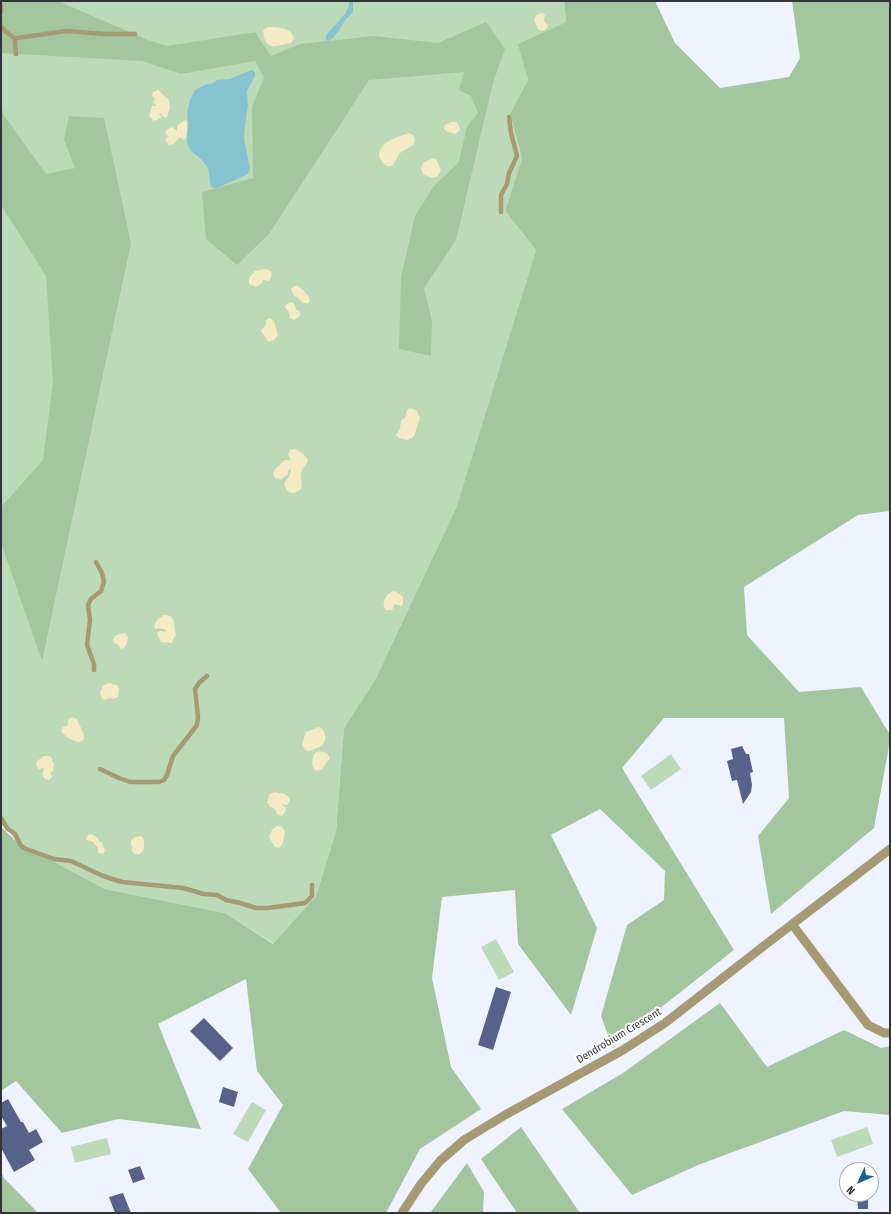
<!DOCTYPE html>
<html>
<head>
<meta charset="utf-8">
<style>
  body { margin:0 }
  #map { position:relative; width:891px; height:1214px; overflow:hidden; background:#eff3ff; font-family:"Fira Sans Condensed",sans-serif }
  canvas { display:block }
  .frame { position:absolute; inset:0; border:2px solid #323438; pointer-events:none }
  .north { position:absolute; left:839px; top:1162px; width:40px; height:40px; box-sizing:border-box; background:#fff; border:1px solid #adaeaf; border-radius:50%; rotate:225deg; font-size:11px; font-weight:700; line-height:16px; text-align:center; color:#323438 }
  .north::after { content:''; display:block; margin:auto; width:14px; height:18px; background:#116395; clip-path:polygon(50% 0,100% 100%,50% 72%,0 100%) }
</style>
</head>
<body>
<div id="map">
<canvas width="891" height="1214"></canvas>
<div class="frame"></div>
<div class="north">N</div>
</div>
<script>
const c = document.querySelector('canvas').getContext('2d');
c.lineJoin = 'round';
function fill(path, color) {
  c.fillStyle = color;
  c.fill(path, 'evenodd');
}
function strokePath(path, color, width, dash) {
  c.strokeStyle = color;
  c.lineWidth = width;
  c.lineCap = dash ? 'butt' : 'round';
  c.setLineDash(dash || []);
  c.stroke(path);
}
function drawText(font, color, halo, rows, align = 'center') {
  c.font = font + ' "Fira Sans Condensed",sans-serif';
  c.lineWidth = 4;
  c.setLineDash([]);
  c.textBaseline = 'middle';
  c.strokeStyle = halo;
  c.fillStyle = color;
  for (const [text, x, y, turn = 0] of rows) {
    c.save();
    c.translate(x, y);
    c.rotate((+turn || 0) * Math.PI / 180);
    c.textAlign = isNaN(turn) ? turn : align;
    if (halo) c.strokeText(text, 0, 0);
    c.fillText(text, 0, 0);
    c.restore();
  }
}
const green = new Path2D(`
  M1,1h563l2,21 -47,22 9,36 -18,34 12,44 -17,53 31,39 -80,258 -80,170 -32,50 -8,103 -20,65 -42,48 -49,-31 -120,-24 -88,-47 -16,-21z
  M671,754l10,15 -30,21 -10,-14z
  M496,939l18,33 -15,8 -18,-33z
  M252,1102l14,8 -18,32 -15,-8z
  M867,1127l6,17 -36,13 -6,-17z
  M107,1138l4,16 -36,9 -4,-16z`);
const forest = new Path2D(`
  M1,1h57l90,39 19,6 88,-14 16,24 29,-12 74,-8 64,7 48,-21 19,27 -12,34 -37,157 -32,48 8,33 -1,35 -32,-7 2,-71 14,-62 19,-30 25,-24 8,-36 11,-13 -7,-17 -12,-6 5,-18 -95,8 -100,154 -32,31 -31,-26 -4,-47 51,-14 -1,-71 12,-29 -9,-17 -74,13 -39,-13 -141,-8z
  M564,1h91l20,42 45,45 69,-11 11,-19 -8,-57h98v510l-32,4 -114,72 3,48 52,57 62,-5 29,48v6l-16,87 -103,86 -13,-78 31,-38 -5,-80h-120l-42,50 112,182 -122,96 -11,-30 26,-91 37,-25 1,-29 -65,-62 -49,26 46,93 -26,87 -53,-71 -3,-54 -73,7 -10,81 19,89 30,42 -61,40 -34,64h-105l-33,-44 35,-64 -26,-34 -11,-92 -88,45 43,105 -83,-10 -56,14 -46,-52 -15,10v-264l16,15 88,47 120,24 48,31 43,-48 20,-65 8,-103 32,-50 80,-170 80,-258 -31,-39 17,-53 -12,-44 18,-34 -10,-36 48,-22z
  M1,99l2,15 43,60 29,-6 -11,-29 5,-23 35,2 27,125 -89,418 -41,-118v-36l42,-47 10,-78 -7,-106 -45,-71z
  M720,1003l47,64 77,-37 37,18 9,-2v69l-46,-4 -146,54 -66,30 -70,-86 61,-36z
  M521,1127l59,86h-63l-36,-54z
  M467,1163l17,29 -1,21h-53z
  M1,1172l3,6 34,35h-37z`);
const sand = new Path2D(`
  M542,13l3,2 -1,6 3,3 1,3 -3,3 -4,1 -3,-2 -4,-9 2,-5z
  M271,27c9,1 18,0 22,9l1,3 -3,4c-14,2 -26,10 -28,-12l3,-3z
  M158,90l11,10 1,8 -3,9h-3l-4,-4 -1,1 2,2v2l-7,3 -5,-5 3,-10h5l-4,-4 2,-3 -3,-4 1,-3z
  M185,120l2,1c1,6 0,14 -3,20l-2,-3h-3l-5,6 -5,1 -4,-5 1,-2 3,-1 -4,-4 1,-3 6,-3 5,4v-5z
  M451,122h5l3,3 1,5 -5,4 -9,-3 -2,-2 1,-4z
  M409,133c6,2 7,7 4,12l-13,8 -7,12c-7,4 -12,-3 -14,-9 0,-15 19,-19 30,-23z
  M433,158l3,1 5,11 -3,6 -5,2 -9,-3 -3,-6 2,-6z
  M267,269l4,3 1,2 -3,7 -6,-1 -1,3 -6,4 -7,-3v-6l6,-7z
  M296,285c5,2 13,10 14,16l-2,2h-4l-6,-5 -4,-2 -3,-7z
  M290,302l4,1 2,6 4,3v4l-6,4 -4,-2 -1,-6 -4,-5 1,-2z
  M270,318l4,3 4,14 -4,5 -5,2c-2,-2 -7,-9 -8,-12l5,-5v-5z
  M410,408l7,3 3,7 -6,18 -6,4 -9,-2 -3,-3 4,-7 1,-8 4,-2 2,-8z
  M294,449c5,1 13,7 14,12 -2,4 -6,7 -7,12 -1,9 6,18 -9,20l-5,-2c-5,-10 -1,-9 3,-16 1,-2 1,-4 1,-6l-3,1v4l-7,5 -6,-1 -2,-3c1,-7 7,-10 12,-15h6l-3,-6 2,-4z
  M395,591l8,6v7l-2,2 -6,-2 -3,6h-6c-6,-7 1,-18 9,-19z
  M164,615c13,0 9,11 12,20l-3,4 -1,4 -11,-1 -4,-9 3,-2 5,1 1,-2 -6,-2 -4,1 -2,-2 2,-6z
  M125,633l3,4c-1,4 0,11 -7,12l-4,-5 -3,-1 -1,-4 3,-4z
  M108,683l9,2 2,4 -1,8 -4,2 -4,-1 -6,2 -3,-3 -1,-5 3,-6z
  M72,717l5,2c2,8 8,12 7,20l-4,3c-5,1 -16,-6 -19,-11l2,-4 5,-2v-6z
  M319,727c8,4 8,12 3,19 -9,2 -16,11 -20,-2l4,-12z
  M320,751l7,2 3,5 -8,11 -6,2c-6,-4 -4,-13 -1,-18z
  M44,756h4l3,1 3,7 -1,8h-3l2,5 -3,3 -4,-1c-4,-4 -2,-6 -1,-11l-6,1 -2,-4 1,-4z
  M274,792l11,2 5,4v4l-4,3 -5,-1 4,3 1,3 -4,6 -4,-1 -4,-7 -4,-1 -3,-5 2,-7z
  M277,826l5,1 3,4 -2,12 -4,5 -4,-1 -6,-10 3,-7z
  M91,834l7,4 1,3 3,2 3,8 -2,3 -5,-1v-5l-6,-7 -6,-1 1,-4z
  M142,836l2,4v8l-4,6h-5l-4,-4 2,-3 -2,-1v-5l3,-4z`);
const water = new Path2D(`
  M349,1h4v11c-3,4 -7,6 -9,10 -4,7 -9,15 -15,19l-3,-1v-4c6,-10 25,-23 23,-35z
  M252,70l3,3v3l-8,15 1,15 -3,19 -1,14 6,29 -1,4 -3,3 -29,13h-4l-3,-4 -1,-12 -3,-7 -5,-6 -10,-8 -4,-8 1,-19 -1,-10 3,-14 5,-10 10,-5 9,-2 3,-3 12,-1z`);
const building = new Path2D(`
  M742,746l4,8h3l4,18 -3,1 2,12 -1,7 -8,12 -6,-24 -5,1 -5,-20 6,-2 -2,-10z
  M496,987l15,5 -18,58 -15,-5z
  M204,1018l29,30 -13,13 -30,-30z
  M223,1087l15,5 -4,15 -15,-5z
  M8,1099l13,23h2l6,11 7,-4 7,13 -14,8 6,10 -21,12 -13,-24v-19l6,-3 -6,-10v-13z
  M140,1166l5,13 -12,4 -5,-13z
  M123,1193l8,20h-16l-6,-16z
  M857,1194h11v15h-10z`);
const lane = new Path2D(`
  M1,6v6
  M1,26l5,6 10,7
  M16,54l-1,-13 2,-3 49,-7 39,3h30
  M501,212v-17l6,-11 2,-11 8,-17 -6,-23 -2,-16
  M94,670v-6l-7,-19 3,-25 -2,-15 3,-6 10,-8 3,-9 -2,-9 -6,-11
  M100,769l19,9 11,4h29l5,-2 3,-5 6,-19 24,-31 1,-8 -3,-28 4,-6 8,-7
  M1,818l6,10 8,6 6,12 5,3 28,10 17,2 32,15 19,6 61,6 21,6 13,1 9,5 14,3 16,5h12l37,-5 7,-7v-11`);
const street = new Path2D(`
  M792,924l76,101 16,8h6
  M402,1213l19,-29 19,-23 24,-21 41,-25 118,-65 42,-27 91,-71 134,-103`);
const streetNames = [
  ["Dendrobium Crescent",619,1036,-31]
];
fill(green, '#bddab8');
fill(forest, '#a4c69e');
fill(sand, '#f4eac4');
fill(water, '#85c3d0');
fill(building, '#57628b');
strokePath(lane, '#a59a72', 4.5);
strokePath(street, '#a59a72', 9);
drawText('11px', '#323438', '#fff', streetNames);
</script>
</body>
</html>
